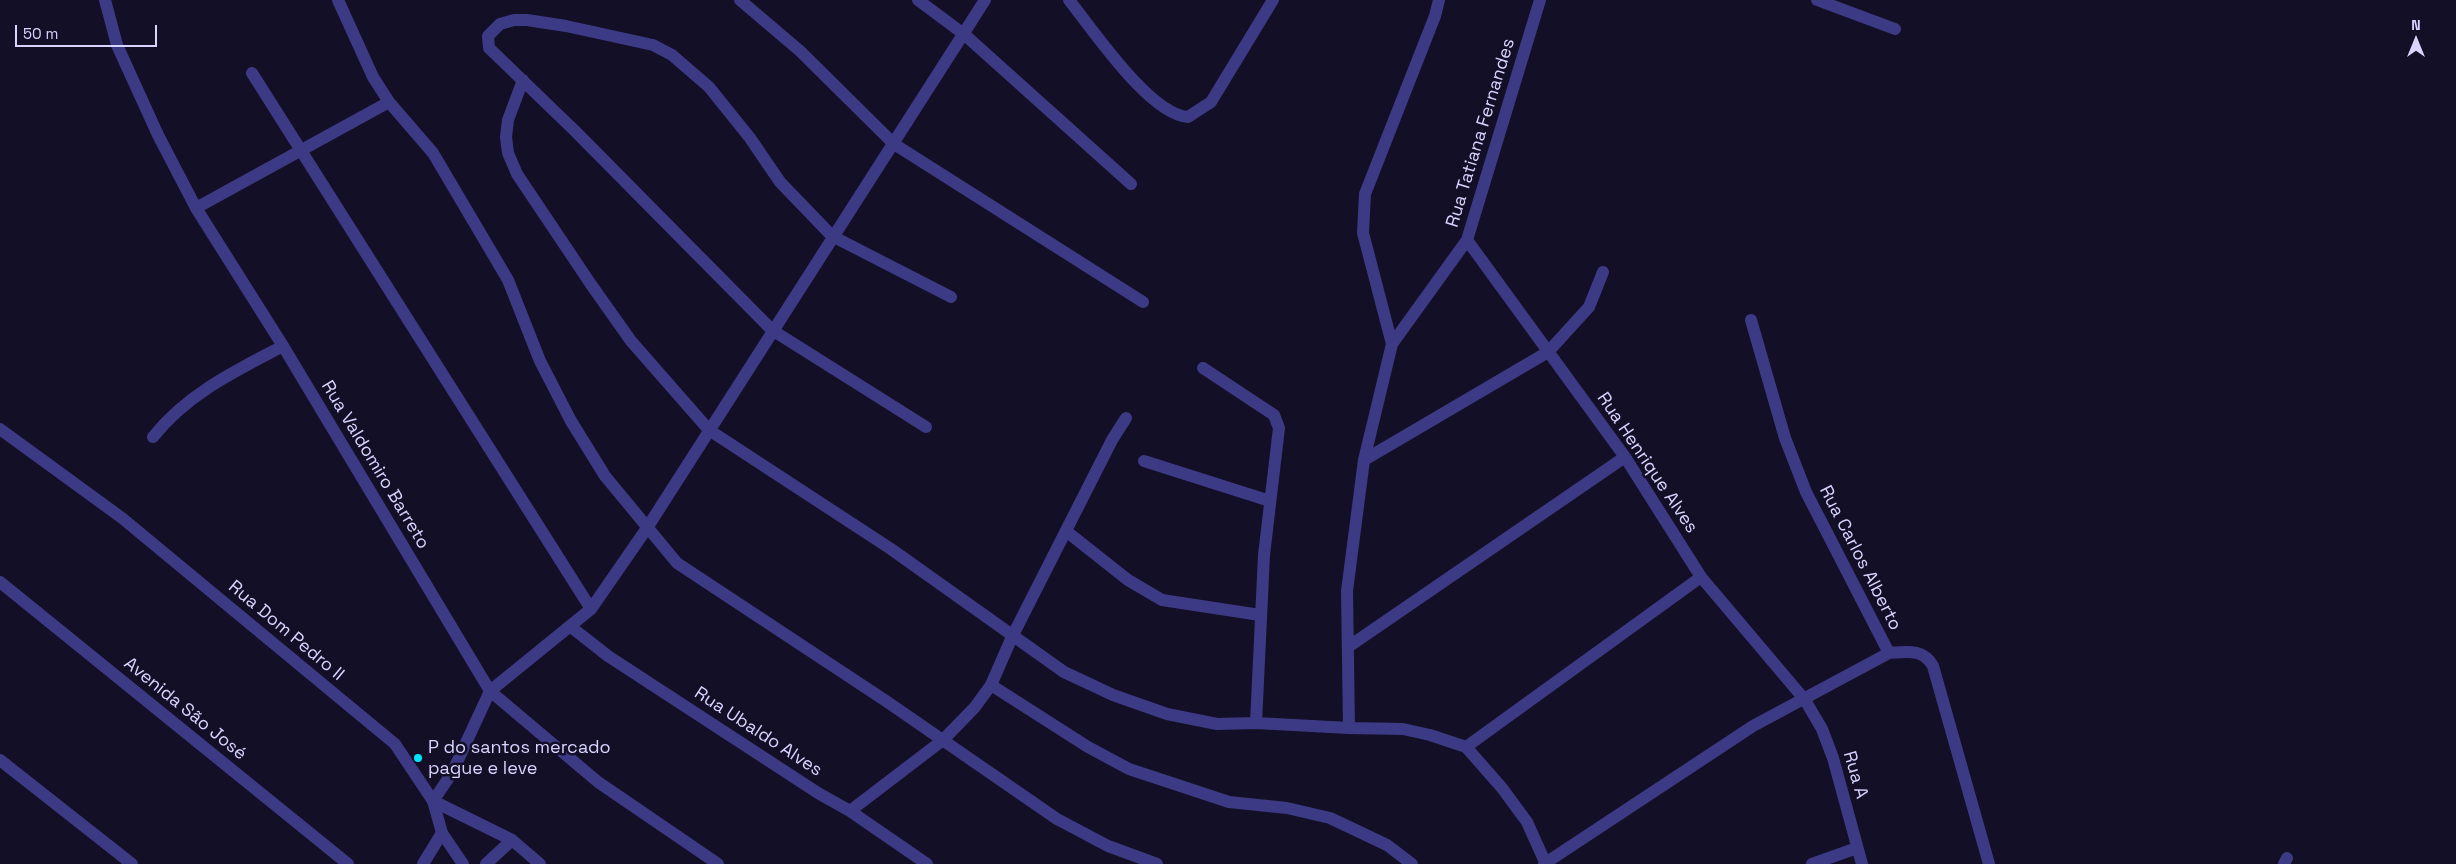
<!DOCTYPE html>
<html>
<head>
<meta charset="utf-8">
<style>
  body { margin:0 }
  #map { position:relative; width:2456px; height:864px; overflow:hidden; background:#130f26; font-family:"Space Grotesk",sans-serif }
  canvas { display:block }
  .north { position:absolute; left:2391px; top:15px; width:50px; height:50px; -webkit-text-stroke:4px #130f26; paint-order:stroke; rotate:0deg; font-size:14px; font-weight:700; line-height:20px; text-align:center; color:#d9d4ff }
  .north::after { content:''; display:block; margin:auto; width:18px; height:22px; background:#d9d4ff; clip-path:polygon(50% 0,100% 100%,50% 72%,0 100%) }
  .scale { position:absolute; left:15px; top:25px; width:142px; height:22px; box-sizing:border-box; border:2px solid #d9d4ff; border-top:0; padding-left:6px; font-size:15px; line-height:18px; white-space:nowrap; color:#d9d4ff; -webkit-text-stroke:4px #130f26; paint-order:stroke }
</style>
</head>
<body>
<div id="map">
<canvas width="2456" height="864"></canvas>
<div class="north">N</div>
<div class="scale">50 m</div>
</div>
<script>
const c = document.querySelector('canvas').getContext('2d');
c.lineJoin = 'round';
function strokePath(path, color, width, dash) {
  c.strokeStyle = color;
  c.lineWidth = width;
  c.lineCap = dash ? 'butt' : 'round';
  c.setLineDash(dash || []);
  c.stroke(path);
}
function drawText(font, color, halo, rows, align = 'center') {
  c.font = font + ' "Space Grotesk",sans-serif';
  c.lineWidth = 5;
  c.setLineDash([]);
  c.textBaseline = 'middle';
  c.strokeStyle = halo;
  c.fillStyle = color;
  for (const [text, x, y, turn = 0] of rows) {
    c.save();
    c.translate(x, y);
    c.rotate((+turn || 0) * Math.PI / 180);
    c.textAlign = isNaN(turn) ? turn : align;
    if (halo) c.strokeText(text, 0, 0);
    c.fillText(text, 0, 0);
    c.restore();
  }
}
const minor = new Path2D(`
  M105,0l12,45 41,90 38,73 87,138 207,345 108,91 120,82
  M338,0l35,77 16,25 44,51 75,127 32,81 31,60 34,55 72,87 209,138 171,118 51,27 49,18
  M740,0l60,51 94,93 249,158
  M918,0l47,35 166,149
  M1069,0c24,30 81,115 119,117l23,-15 62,-102
  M1540,0l-73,240 -75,104 -28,116 -17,131 2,137 54,1 27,6 36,12 36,41 25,34 18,40
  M1817,0l78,29
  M252,73l339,536
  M523,80l-15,40 -2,17 2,16 9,21 73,109 41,58 78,89 182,119 173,123 49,23 54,19 50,10 39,-1 93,5
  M196,208l193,-106
  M1467,240l158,217 76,120 104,123 17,29 11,29 29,106
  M1751,320l34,118 21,54 83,161c17,-1 34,-5 44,13l56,198
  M1392,344l-29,-111 2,-39 70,-178 4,-16
  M1203,368l71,47 5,13 -15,127 -8,168
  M926,427l-154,-97 -197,-199 -86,-83 -1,-12 12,-12 14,-4h13l39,6 87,19 19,10 37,32 41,51 30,44 52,54 119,61
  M153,437c34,-43 82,-66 130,-91
  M1364,460l184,-108 41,-45 14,-35
  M1144,461l126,40
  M1066,531l62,49 34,20 98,15
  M0,582l348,282
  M571,627l37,29 210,137 32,18 77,53
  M1348,647l277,-190
  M991,685l97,62 41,22 100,33 58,6 43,10 57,27 25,19
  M1466,747l235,-170
  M0,760l132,104
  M850,811l93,-71 32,-33 16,-22 21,-48 100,-197 14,-22
  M423,864l19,-31
  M486,864l26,-24
  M540,864l-28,-24 -79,-39 19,-28 38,-82 101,-82 56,-81 338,-528
  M1544,864l209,-138 136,-73
  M1812,864l45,-16
  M2284,864l3,-6`);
const tertiary = new Path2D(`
  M0,429l122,89 273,226 38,57 9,32 21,31`);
const markers = [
  [418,758,5,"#00e5ff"]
];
const streetNames = [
  ["Rua Tatiana Fernandes",1481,133,-73],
  ["Rua Henrique Alves",1647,463,56],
  ["Rua Valdomiro Barreto",375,465,59],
  ["Rua Carlos Alberto",1860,558,63],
  ["Rua Dom Pedro II",286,631,40],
  ["Avenida São José",185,709,39],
  ["Rua Ubaldo Alves",758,732,33],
  ["Rua A",1855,775,74]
];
const poiNames = [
  ["P do santos mercado",428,748],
  ["pague e leve",428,769]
];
strokePath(minor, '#3d3a85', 12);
strokePath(tertiary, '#3d3a85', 12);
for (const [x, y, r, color] of markers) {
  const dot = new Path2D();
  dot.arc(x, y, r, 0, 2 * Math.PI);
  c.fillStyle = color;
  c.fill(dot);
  strokePath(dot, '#130f26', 2);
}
drawText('18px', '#d9d4ff', '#130f26', streetNames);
drawText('18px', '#d9d4ff', '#130f26', poiNames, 'left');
</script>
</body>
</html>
